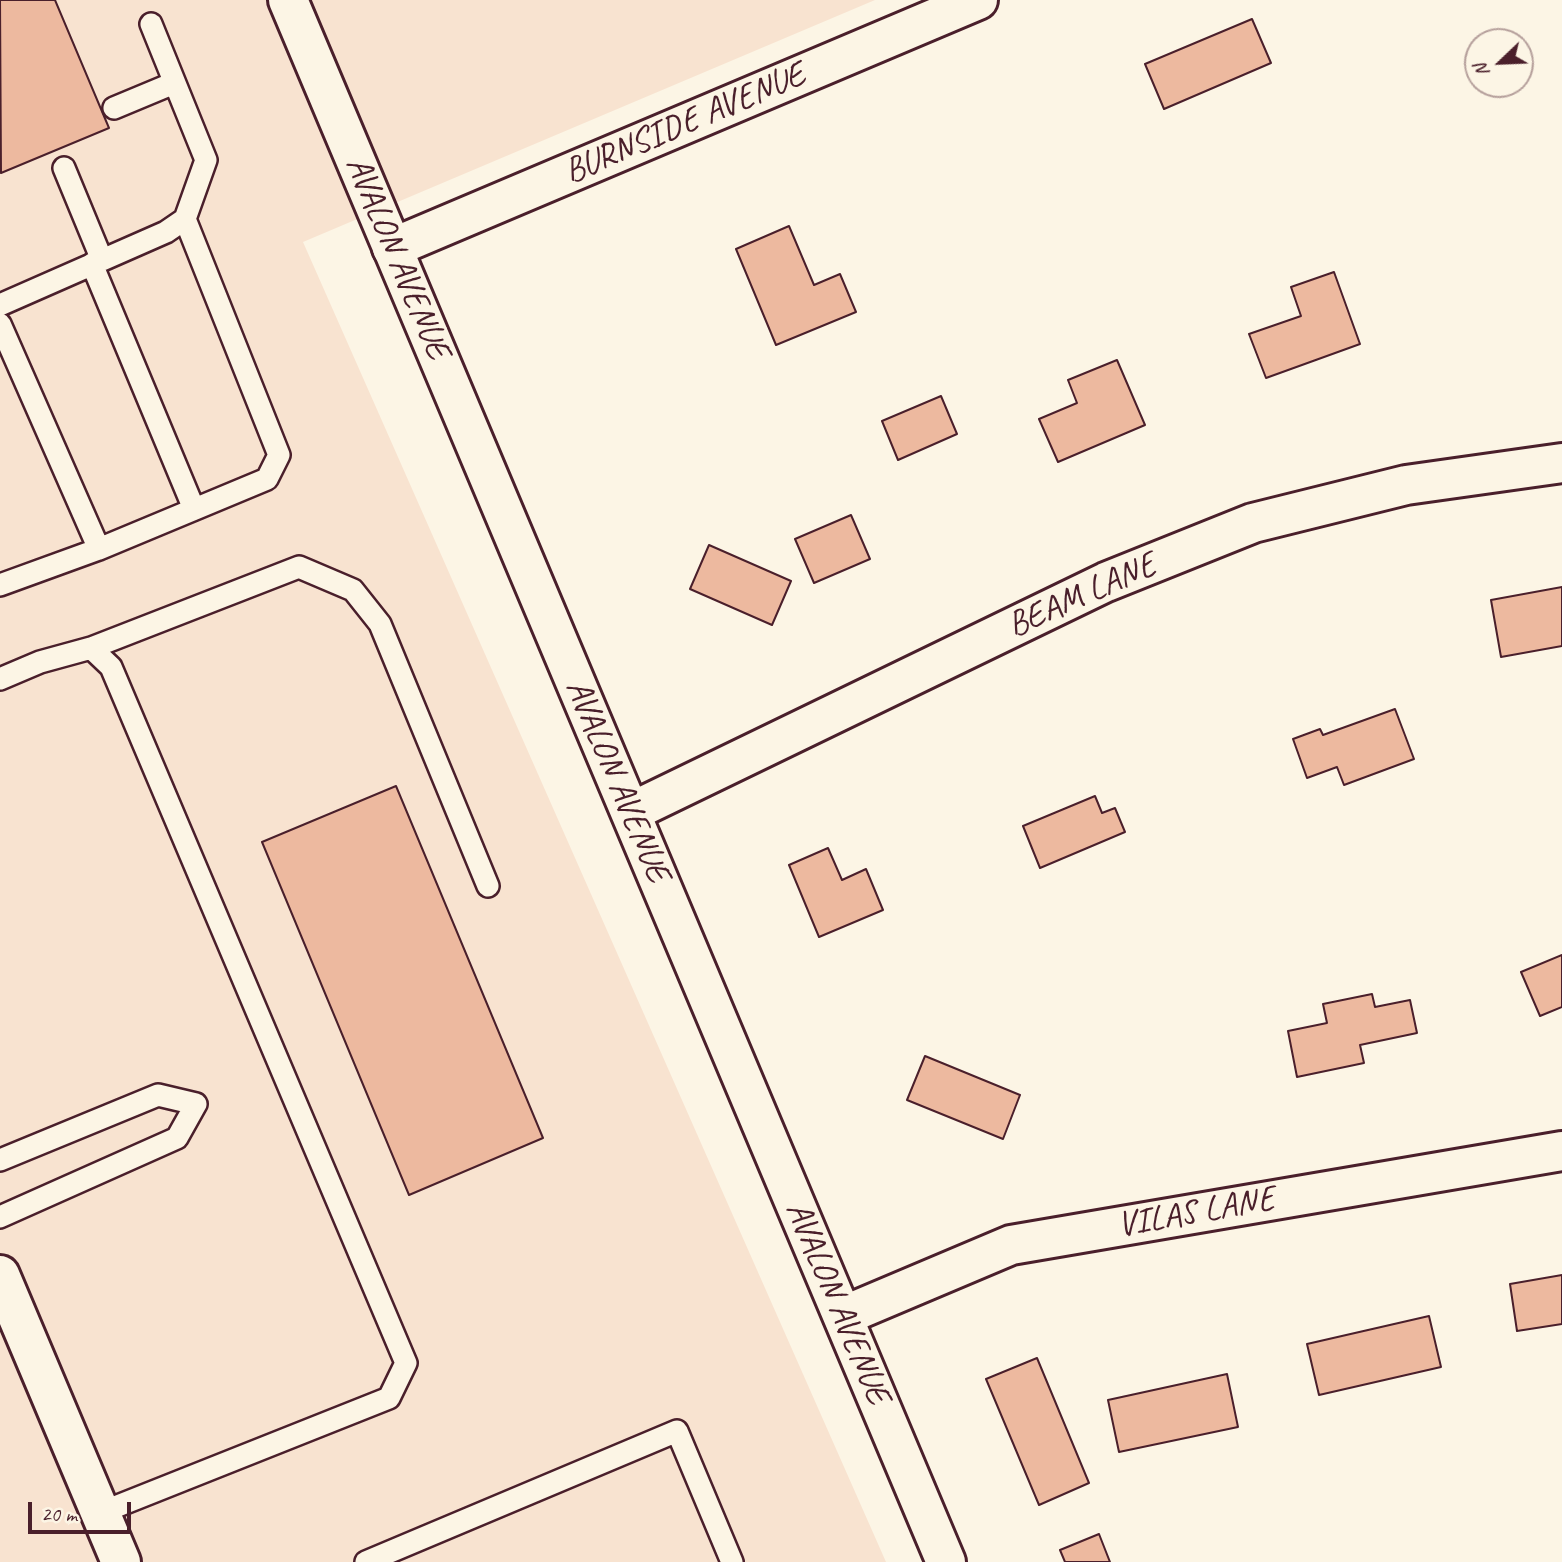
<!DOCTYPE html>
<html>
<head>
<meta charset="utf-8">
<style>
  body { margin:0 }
  #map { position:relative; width:1562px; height:1562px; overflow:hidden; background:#fcf5e5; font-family:Caveat,sans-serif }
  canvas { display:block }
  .north { position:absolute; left:1464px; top:28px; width:70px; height:70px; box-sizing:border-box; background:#fcf5e5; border:2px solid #b59f9b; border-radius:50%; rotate:247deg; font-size:19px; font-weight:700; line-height:28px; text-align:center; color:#4a1f2b }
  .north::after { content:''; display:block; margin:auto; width:24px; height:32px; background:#4a1f2b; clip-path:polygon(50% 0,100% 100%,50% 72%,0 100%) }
  .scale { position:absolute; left:28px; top:1502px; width:103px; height:32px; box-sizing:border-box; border:4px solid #4a1f2b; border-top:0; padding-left:9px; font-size:21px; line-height:24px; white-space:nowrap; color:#4a1f2b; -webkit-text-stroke:5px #fcf5e5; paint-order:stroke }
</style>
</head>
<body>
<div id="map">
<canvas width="1562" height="1562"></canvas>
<div class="north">N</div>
<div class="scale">20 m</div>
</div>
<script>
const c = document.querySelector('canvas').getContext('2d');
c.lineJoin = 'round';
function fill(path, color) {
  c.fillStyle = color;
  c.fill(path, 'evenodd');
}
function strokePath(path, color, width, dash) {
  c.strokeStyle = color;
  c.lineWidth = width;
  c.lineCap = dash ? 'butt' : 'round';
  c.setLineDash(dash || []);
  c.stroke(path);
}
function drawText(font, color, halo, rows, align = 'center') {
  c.font = font + ' Caveat,sans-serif';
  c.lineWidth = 5;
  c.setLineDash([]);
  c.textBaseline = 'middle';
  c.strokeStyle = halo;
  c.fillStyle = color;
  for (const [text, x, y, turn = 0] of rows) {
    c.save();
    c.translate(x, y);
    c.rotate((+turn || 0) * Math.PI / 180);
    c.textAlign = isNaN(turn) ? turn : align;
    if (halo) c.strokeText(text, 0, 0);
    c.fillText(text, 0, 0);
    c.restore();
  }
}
const built = new Path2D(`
  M0,0h875l-572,242 583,1320h-886z`);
const building = new Path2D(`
  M0,0h55l54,128 -108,45z
  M1252,19l19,44 -107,46 -19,-45z
  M789,226l25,59 26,-11 16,38 -80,33 -40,-96z
  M1334,272l26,72 -94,34 -17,-44 52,-18 -10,-29z
  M1117,360l28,65 -87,37 -19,-43 38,-16 -9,-23z
  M941,396l16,38 -59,26 -16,-39z
  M851,515l19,44 -56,24 -19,-44z
  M709,545l82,36 -19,44 -82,-36z
  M1562,587v59l-61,11 -10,-57z
  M1395,709l19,50 -70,26 -7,-18 -30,11 -14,-39 27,-10 3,6z
  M396,786l147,352 -134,57 -147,-353z
  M1095,796l7,17 13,-5 10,24 -85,36 -17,-42z
  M828,848l14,32 24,-11 17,41 -64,27 -30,-72z
  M1562,955v52l-22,9 -19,-44z
  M1372,994l3,13 35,-7 7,33 -57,12 4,18 -67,14 -9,-46 39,-8 -4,-19z
  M925,1056l95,39 -17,44 -96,-39z
  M1562,1275v49l-45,7 -7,-47z
  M1429,1316l12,51 -122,28 -12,-51z
  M1037,1358l52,125 -50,22 -53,-126z
  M1227,1374l11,53 -119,25 -11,-52z
  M1099,1534l11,28h-45l-5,-12z`);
const lane = new Path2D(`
  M114,108l60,-25
  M64,168l38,92
  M92,264l102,245
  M0,305l166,-73 19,-13 21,-59 -55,-136
  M0,324l99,225 -99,36
  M99,549l168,-70 12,-24 -94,-236
  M91,648l208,-81 54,23 27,34 108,262
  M0,679l40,-17 51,-14 20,19 295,696 -17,35 -289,115
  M0,1160l158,-65 38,9 -19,34 -177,79
  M366,1562l311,-131 55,131`);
const street = new Path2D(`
  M392,248l586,-248
  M631,812l475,-230 147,-59 153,-38 156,-22
  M843,1316l168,-71 551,-94`);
const secondary = new Path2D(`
  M288,0l658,1562
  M0,1275l121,287`);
const streetNames = [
  ["BURNSIDE AVENUE",685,124,-23],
  ["AVALON AVENUE",397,258,67],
  ["BEAM LANE",1082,596,-24],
  ["AVALON AVENUE",617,781,67],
  ["VILAS LANE",1196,1213,-10],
  ["AVALON AVENUE",837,1303,67]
];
fill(built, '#f8e3d0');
fill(building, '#edb99f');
strokePath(building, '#4a1f2b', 2);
strokePath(lane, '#4a1f2b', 26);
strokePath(street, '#4a1f2b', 44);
strokePath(secondary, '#4a1f2b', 44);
strokePath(lane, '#fcf5e5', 21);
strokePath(street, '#fcf5e5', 38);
strokePath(secondary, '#fcf5e5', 38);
drawText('35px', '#4a1f2b', '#fcf5e5', streetNames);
</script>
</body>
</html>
